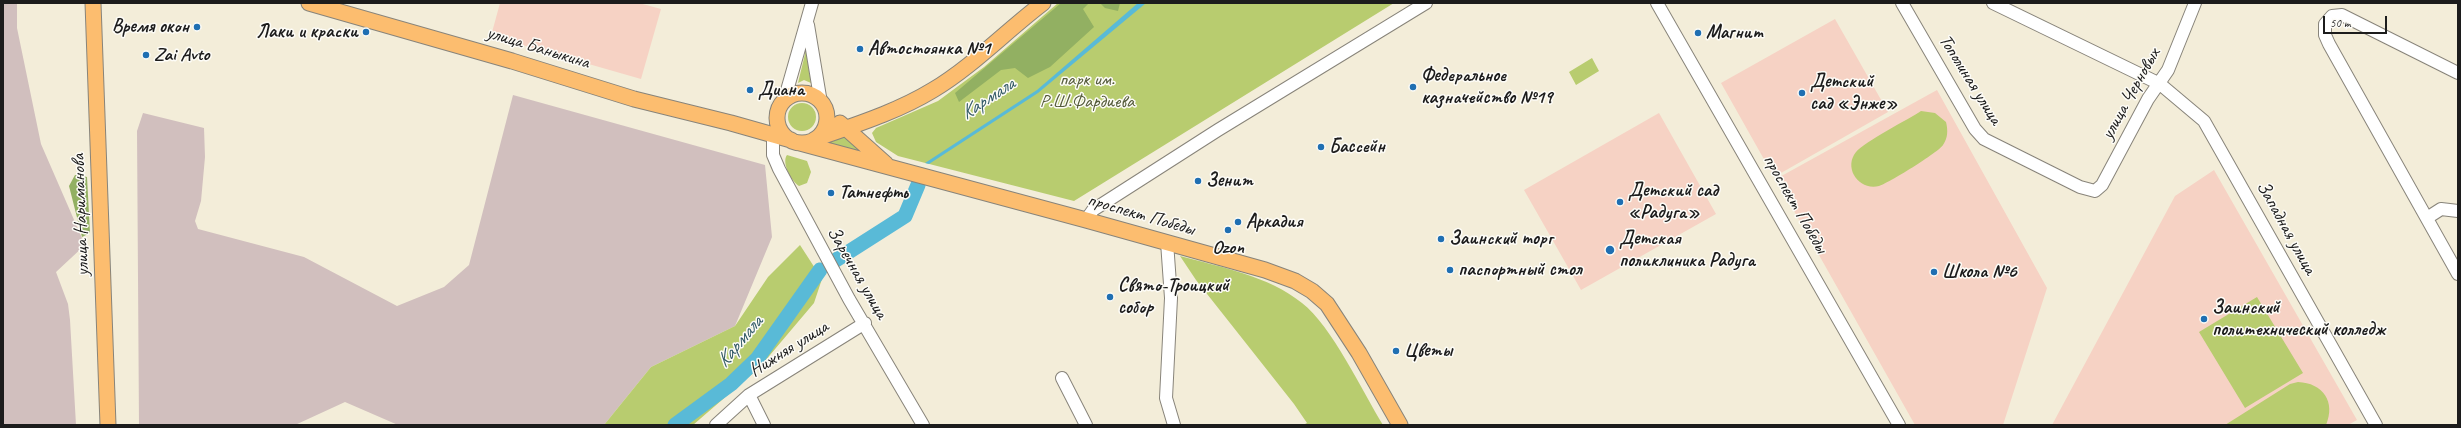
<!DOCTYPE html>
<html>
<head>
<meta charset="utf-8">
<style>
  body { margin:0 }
  #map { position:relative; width:2461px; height:428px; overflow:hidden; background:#f3edd9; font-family:Caveat,sans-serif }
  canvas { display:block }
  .frame { position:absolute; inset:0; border:4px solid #1c1c1c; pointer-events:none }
  .scale { position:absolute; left:2323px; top:16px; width:64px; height:18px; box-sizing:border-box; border:2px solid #1c1c1c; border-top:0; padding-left:5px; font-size:12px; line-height:14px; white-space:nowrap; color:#1c1c1c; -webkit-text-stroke:3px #fdfcf7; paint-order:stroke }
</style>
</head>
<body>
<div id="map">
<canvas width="2461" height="428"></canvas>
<div class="frame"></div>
<div class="scale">50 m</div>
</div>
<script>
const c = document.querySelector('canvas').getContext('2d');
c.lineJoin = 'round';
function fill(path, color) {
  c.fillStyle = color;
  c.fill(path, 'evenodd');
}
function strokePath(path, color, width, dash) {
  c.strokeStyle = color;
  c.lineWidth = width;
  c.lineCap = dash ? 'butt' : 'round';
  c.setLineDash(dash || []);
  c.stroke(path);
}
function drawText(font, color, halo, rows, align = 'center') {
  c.font = font + ' Caveat,sans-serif';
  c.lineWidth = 3;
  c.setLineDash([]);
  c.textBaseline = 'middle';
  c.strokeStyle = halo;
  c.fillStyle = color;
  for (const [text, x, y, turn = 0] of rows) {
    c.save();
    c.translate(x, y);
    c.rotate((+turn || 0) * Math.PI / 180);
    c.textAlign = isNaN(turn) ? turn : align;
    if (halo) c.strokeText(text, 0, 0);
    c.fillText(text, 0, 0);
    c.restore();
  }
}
const built = new Path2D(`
  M500,3h139l22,6 -20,70 -150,-43z
  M1835,19l53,93 -114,65 -53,-94z
  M1937,90l110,198 -44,137h-88l-139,-246z
  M1659,113l57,101 -135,76 -57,-100z
  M2214,170l143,250 -9,5h-296l123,-229z`);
const industrial = new Path2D(`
  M3,3h14v25l24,116 44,101 -29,27 12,32 2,16 6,105h-73z
  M513,95l252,70 7,72 -37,89 -84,41 -47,58h-206l-53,-23 -50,23h-156l-2,-294 6,-18 61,15 1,29 -4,44 -6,20 3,8 106,28 93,49 47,-19 25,-22z`);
const green = new Path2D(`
  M1058,3h336l-320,198 -176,-45 -22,-14 -4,-9 4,-5 62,-27 46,-34z
  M806,50l5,33 -7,-3 -6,3z
  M1592,58l7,13 -23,14 -7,-13z
  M788 117a14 14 0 1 1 28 0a14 14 0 1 1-28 0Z
  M1921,111l14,2 11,9c2,8 2,16 -3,23 -4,7 -56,39 -64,41 -20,5 -36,-18 -23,-34 8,-10 53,-33 65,-41z
  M846,136l17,18 -37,-10z
  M787,155l20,6 4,11 -4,11 -8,3c-7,-4 -18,-23 -12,-31z
  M800,245l22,34 -8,24 -55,65 -66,57h-89l47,-58 84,-41 33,-49z
  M1180,256c40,11 89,20 122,47 30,23 60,88 81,122h-80l4,-2 -13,-19 -98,-124z
  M2257,297l46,76 -58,35 -46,-76z
  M2298,382c25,1 38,20 28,43h-101l65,-41z`);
const forest = new Path2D(`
  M1061,3h28l-6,6 11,18 -44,40 -22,11 -13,-10 -14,2 -42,32 -4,-9z
  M1100,3h20l-2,8 -13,-3z
  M75,175l12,2 3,56 -8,4 -13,-51z`);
const water = new Path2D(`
  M1138,3h8l-108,90 -109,71 -4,-1 112,-73z`);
const river = new Path2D(`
  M836,260l69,-44 13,-31
  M675,425l56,-41 26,-25 63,-89`);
const minor = new Path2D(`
  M1657,3l242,422
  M1902,3l73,126 9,10 96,48 15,4 7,-6 46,-86 20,-29 27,-67
  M1993,3l167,81 44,37 172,304
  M808,25l13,78
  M2458,73l-116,-58 -10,1 -7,8v11l4,9 129,230
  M784,101l28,-98
  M773,135v20l6,14 70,130 74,126
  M2427,218l14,-9 17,2
  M1086,220l7,-10 125,-80 208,-127
  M1167,242l4,56 -5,100 8,27
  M1062,378l24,47
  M749,395l15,30
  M716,425l33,-30 116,-72`);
const major = new Path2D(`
  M93,3l15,422
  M309,3l203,58 122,38 97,24 60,17
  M777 118a25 25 0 1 1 50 0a25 25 0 1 1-50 0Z
  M840,123l46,41
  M815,139c40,-14 82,-27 118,-49 40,-24 73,-59 110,-87
  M800,143l286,77 179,50 30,11 17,10 15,13 32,49 41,72`);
const markers = [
  [197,27,4,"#1f6fb2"],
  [366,32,4,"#1f6fb2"],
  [1698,33,4,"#1f6fb2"],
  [860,49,4,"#1f6fb2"],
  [146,55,4,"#1f6fb2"],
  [1413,87,4,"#1f6fb2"],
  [750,90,4,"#1f6fb2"],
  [1802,93,4,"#1f6fb2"],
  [1321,147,4,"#1f6fb2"],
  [1198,181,4,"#1f6fb2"],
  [831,193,4,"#1f6fb2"],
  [1620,202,4,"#1f6fb2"],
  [1238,222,4,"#1f6fb2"],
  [1228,230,4,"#1f6fb2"],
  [1441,239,4,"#1f6fb2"],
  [1610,250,5,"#1f6fb2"],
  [1450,270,4,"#1f6fb2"],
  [1934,272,4,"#1f6fb2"],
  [1110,297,4,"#1f6fb2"],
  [2204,319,4,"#1f6fb2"],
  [1396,351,4,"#1f6fb2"]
];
const poiNames = [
  ["Время окон",189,27,"right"],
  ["Лаки и краски",358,32,"right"],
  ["Магнит",1706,33],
  ["Автостоянка №1",868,49],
  ["Zai Avto",154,55],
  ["Федеральное",1421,76],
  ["казначейство №19",1421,98],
  ["Детский",1810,82],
  ["сад «Энже»",1810,104],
  ["Диана",758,90],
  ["Бассейн",1329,147],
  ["Зенит",1206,181],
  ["Детский сад",1628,191],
  ["«Радуга»",1628,213],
  ["Татнефть",839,193],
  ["Аркадия",1246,222],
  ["Заинский торг",1449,239],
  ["Детская",1619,239],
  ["поликлиника Радуга",1619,261],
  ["Ozon",1228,248,"center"],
  ["паспортный стол",1458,270],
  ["Школа №6",1942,272],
  ["Свято-Троицкий",1118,286],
  ["собор",1118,308],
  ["Заинский",2212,308],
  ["политехнический колледж",2212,330],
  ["Цветы",1404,351]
];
const streetNames = [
  ["улица Баныкина",538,48,17],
  ["Тополиная улица",1970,80,58],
  ["улица Черновых",2131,94,-61],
  ["проспект Победы",1795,204,60],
  ["улица Нариманова",81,215,-92],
  ["проспект Победы",1141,215,16],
  ["Западная улица",2286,228,61],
  ["Заречная улица",857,273,60],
  ["Нижняя улица",789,349,-32]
];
const parkNames = [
  ["парк им.",1087,80],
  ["Р.Ш.Фардиева",1087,102]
];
const waterNames = [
  ["Кармала",988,99,-33],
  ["Кармала",740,342,-50]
];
fill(built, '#f6d2c4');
fill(industrial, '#d1bfbe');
fill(green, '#b8cc6f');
fill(forest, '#92b062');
fill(water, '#59bad7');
strokePath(river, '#59bad7', 15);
strokePath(minor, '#88847a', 14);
strokePath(major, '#88847a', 17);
strokePath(minor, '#fff', 12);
strokePath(major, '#fcbd6f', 15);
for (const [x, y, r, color] of markers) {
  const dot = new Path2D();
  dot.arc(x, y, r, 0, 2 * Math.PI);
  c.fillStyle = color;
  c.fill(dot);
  strokePath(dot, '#fdfcf7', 1.5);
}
drawText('bold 19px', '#1c1c1c', '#fdfcf7', poiNames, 'left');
drawText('19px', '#1c1c1c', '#fdfcf7', streetNames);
drawText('19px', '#535a39', '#fdfcf7', parkNames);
drawText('italic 20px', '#345b67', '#fdfcf7', waterNames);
</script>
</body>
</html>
